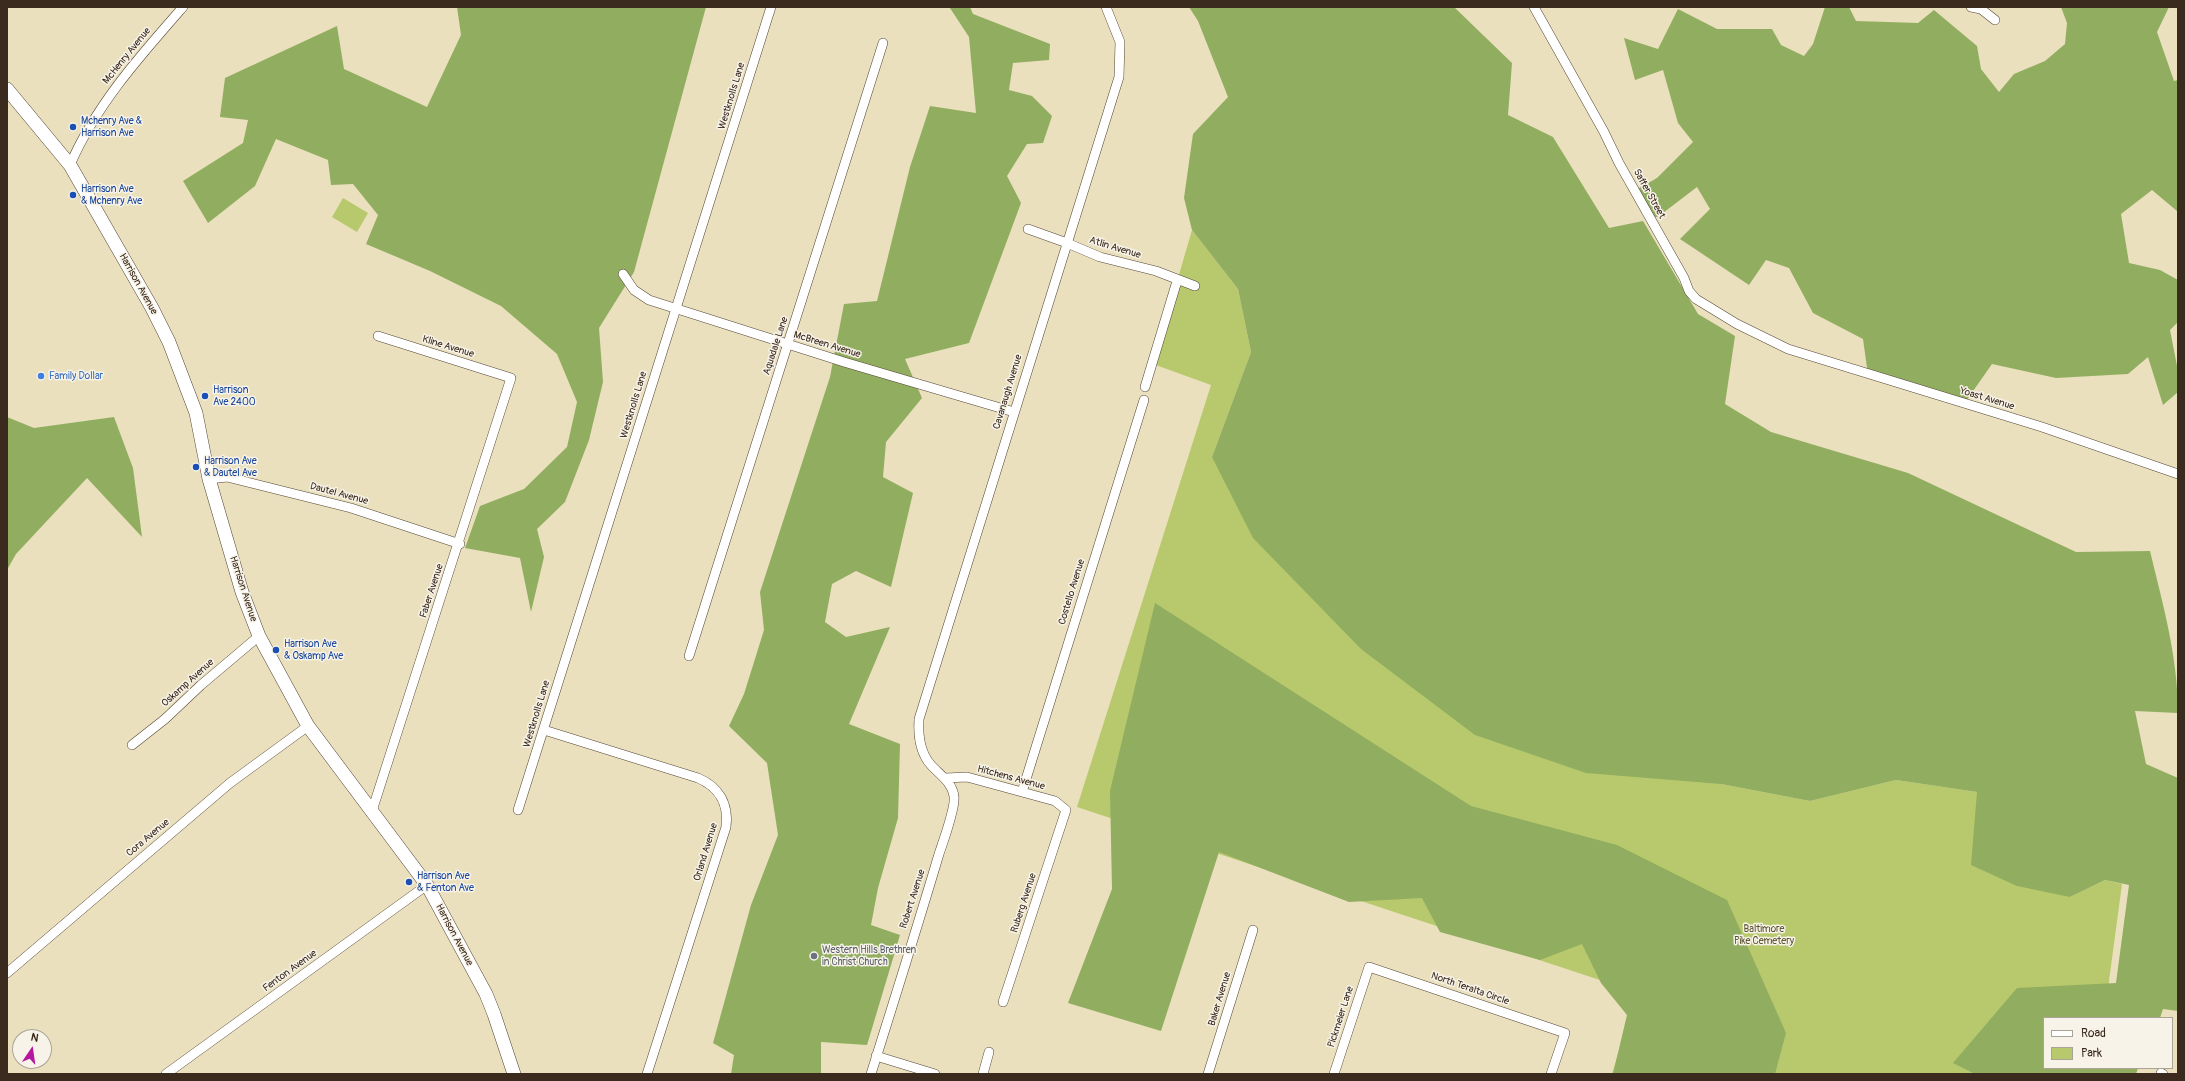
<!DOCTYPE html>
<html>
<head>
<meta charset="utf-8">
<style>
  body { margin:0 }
  #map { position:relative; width:2185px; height:1081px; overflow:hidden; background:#eae0bd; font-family:Pangolin,sans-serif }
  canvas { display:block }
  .frame { position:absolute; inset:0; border:8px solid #3b2a1e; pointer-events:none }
  .legend { position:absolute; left:2043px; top:1017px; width:130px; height:52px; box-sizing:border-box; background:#f7f3e8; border:1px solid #aca397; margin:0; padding:5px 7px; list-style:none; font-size:12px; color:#3b2a1e }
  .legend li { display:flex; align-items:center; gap:8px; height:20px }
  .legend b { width:20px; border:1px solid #aca397 }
  .north { position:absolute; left:12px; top:1029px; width:40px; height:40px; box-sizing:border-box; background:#f7f3e8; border:1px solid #aca397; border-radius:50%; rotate:13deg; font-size:11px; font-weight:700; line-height:16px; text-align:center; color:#3b2a1e }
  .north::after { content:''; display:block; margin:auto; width:14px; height:18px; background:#b5179e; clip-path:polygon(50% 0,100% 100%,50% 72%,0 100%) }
</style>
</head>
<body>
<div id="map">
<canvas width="2185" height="1081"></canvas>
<div class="frame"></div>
<ul class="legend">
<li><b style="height:5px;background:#fff"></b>Road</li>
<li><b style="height:11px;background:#b7c96c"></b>Park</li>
</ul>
<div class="north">N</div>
</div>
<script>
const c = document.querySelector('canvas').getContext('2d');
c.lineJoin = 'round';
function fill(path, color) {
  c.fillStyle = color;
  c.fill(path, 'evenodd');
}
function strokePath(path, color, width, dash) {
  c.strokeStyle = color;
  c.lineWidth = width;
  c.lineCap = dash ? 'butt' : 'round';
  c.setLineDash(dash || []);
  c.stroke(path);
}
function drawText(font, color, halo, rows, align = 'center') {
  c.font = font + ' Pangolin,sans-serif';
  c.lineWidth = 3;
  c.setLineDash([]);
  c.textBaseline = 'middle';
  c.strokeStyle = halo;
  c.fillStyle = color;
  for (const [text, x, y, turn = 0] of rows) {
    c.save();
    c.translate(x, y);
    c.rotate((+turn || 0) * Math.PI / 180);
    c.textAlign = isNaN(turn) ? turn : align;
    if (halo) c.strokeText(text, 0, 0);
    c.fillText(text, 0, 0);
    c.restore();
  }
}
const green = new Path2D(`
  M343,198l25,15 -11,19 -25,-15z
  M1192,230l46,59 13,63 -39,105 509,327 89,17 86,-21 81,12 93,105 35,-17 17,4 -18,134h-60v50l52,6h-484l24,-82 -559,-185 134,-422 -58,-21z`);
const forest = new Path2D(`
  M457,7h249l-72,265 -35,56 4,54 -14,58 -24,62 -28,27 7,28 -13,55 -11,-54 -55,-10 15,-42 44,-17 43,-42 10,-45 -20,-48 -56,-48 -71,-35 -64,-27 12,-29 -25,-31 -22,1 -3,-25 -52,-21 -21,47 -47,37 -25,-42 60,-38 5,-23 -28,-3 5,-39 112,-52 7,43 83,38 34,-72z
  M943,7h27l3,7 77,30 -1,16 -36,3 -4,27 23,6 20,20 -9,27 -16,1 -20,32 14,27 -52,140 -64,16 17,39 -36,44 -3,35 30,16 -22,94 -35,-16 -24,13 -7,38 21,15 44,-10 -41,97 51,20 -2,74 -20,70 -7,37 29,10 -33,110 -46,-3v32h-90l3,-19 -21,-12 38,-138 27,-70 -11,-72 -38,-37 15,-32 20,-64 -4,-38 70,-215 14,-73 33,-3 33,-134 20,-61 46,7 -7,-76 -19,-29z
  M1189,7h265l58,56 -4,52 45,22 56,91 34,-7 55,93 37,22 -10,68 46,28 137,41 168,79 74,-1c13,54 28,106 28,162l-43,-2 11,53 32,14v233l-15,-2 -3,9h-116v50h94l-2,6h-161l-22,-11 64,-75 99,-5 13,-98 -24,-5 -35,17 -53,-11 -46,-21 6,-73 -81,-12 -86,21 -89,-17 -135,-11 -111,-38 -114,-86 -108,-111 -41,-81 39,-105 -13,-63 -46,-59 -8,-32 9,-64 35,-37 -30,-76z
  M1825,7h24l7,14 62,2 16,-13 43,36 4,23 18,23 15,-18 31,-13 20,-17 2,-21 -6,-16h108l-12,25 17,49 4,-1v135l-1,-4 -25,-21 -31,24 8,49 31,7 18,10v42l-8,8 8,41v21l-15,13 -15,-48 -20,17 -72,4 -64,-14 -28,40 -96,-29 -5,-36 -50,-26 -24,-45 -23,-8 -17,25 -69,-46 30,-30 -13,-22 -38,29 -9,3 -16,-28 23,-13 36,-36 -15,-19 -15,-53 -28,10 -11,-42 34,11 20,-40 39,20h55l9,16 23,11 9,-12z
  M7,417l27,11 80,-11 19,51 9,69 -55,-59 -71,76 -9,16z
  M1155,603l316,203 146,39 110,55 59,133 -11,41h-162l14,-59 -26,-32 -19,-39 -42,16 -100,-28 -18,-34 -73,4 -130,-50 -58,179 -93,-28 44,-114 -2,-98z`);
const minor = new Path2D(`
  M1534,7l70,125 15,31 65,115 5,13 7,8 41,25 51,25 254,78 136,47
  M1971,7l10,2 14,11
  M70,165c26,-60 70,-109 113,-158
  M1028,229l39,14 33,14 56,14 39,15
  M623,274l11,16 15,10 195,62 170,50
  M1145,387l32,-106
  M209,479l18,-2 124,31 109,36
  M689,656l194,-613
  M544,730l154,48c21,9 31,26 28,49l-79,247
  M132,745l33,-26 36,-34 58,-49
  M946,778l21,-1 88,24 11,9 -63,192
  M1022,792l122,-392
  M518,810l253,-803
  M372,811l139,-433 -133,-42
  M7,973l223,-190 78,-57
  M876,1056l59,18
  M2161,1073l2,1
  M166,1074l261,-189
  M871,1074c23,-73 46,-146 68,-220 4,-12 17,-47 15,-58 -2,-14 -15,-22 -23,-31 -11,-12 -13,-30 -12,-46l200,-642 1,-35 -14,-35
  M983,1074l6,-22
  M1208,1074l45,-144
  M1334,1074l35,-107 196,66 -14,41`);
const secondary = new Path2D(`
  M7,89l63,76 82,143 17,34 27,71 13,66 33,113 17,44 49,90 119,159 59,109 8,20 20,60`);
const markers = [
  [73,127,4,"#1a4fb4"],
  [73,195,4,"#1a4fb4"],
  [41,376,4,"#3f7fe0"],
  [205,396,4,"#1a4fb4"],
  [196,467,4,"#1a4fb4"],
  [276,650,4,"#1a4fb4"],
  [409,882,4,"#1a4fb4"],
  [814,956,4,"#6b7280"]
];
const streetNames = [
  ["McHenry Avenue",127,56,-51],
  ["Westknolls Lane",732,96,-73],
  ["Saffer Street",1649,194,61],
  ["Atlin Avenue",1115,248,17],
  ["Harrison Avenue",138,284,61],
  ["McBreen Avenue",827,345,17],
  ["Aquadale Lane",776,346,-72],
  ["Kline Avenue",448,347,17],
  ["Cavanaugh Avenue",1008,392,-73],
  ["Yoast Avenue",1987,399,17],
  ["Westknolls Lane",634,405,-73],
  ["Dautel Avenue",339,494,15],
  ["Harrison Avenue",243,589,72],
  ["Faber Avenue",432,591,-72],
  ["Costello Avenue",1072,592,-73],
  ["Oskamp Avenue",188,683,-42],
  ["Westknolls Lane",537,714,-73],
  ["Hitchens Avenue",1011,778,15],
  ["Cora Avenue",148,838,-40],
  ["Orland Avenue",706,852,-73],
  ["Robert Avenue",913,899,-72],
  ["Ruberg Avenue",1024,903,-72],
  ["Harrison Avenue",454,935,62],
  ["Fenton Avenue",290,971,-36],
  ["North Teralta Circle",1470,989,19],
  ["Baker Avenue",1220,999,-73],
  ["Pickmeier Lane",1341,1017,-72]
];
const transitNames = [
  ["Mchenry Ave &",81,121],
  ["Harrison Ave",81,133],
  ["Harrison Ave",81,189],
  ["& Mchenry Ave",81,201],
  ["Harrison",213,390],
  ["Ave 2400",213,402],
  ["Harrison Ave",204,461],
  ["& Dautel Ave",204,473],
  ["Harrison Ave",284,644],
  ["& Oskamp Ave",284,656],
  ["Harrison Ave",417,876],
  ["& Fenton Ave",417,888]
];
const shopNames = [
  ["Family Dollar",49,376]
];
const parkNames = [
  ["Baltimore",1764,929],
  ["Pike Cemetery",1764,941]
];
const worshipNames = [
  ["Western Hills Brethren",822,950],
  ["in Christ Church",822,962]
];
fill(green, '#b7c96c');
fill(forest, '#91ad60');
strokePath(minor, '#554536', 10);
strokePath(secondary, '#554536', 14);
strokePath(minor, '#fff', 9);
strokePath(secondary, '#fff', 13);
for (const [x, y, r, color] of markers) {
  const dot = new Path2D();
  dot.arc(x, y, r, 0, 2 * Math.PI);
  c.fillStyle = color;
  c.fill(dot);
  strokePath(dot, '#f7f3e8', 1.5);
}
drawText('10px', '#3b2a1e', '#f7f3e8', streetNames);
drawText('10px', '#164399', '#f7f3e8', transitNames, 'left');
drawText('10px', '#366cbe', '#f7f3e8', shopNames, 'left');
drawText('10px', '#5a5232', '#f7f3e8', parkNames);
drawText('10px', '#5b616d', '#f7f3e8', worshipNames, 'left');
</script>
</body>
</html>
